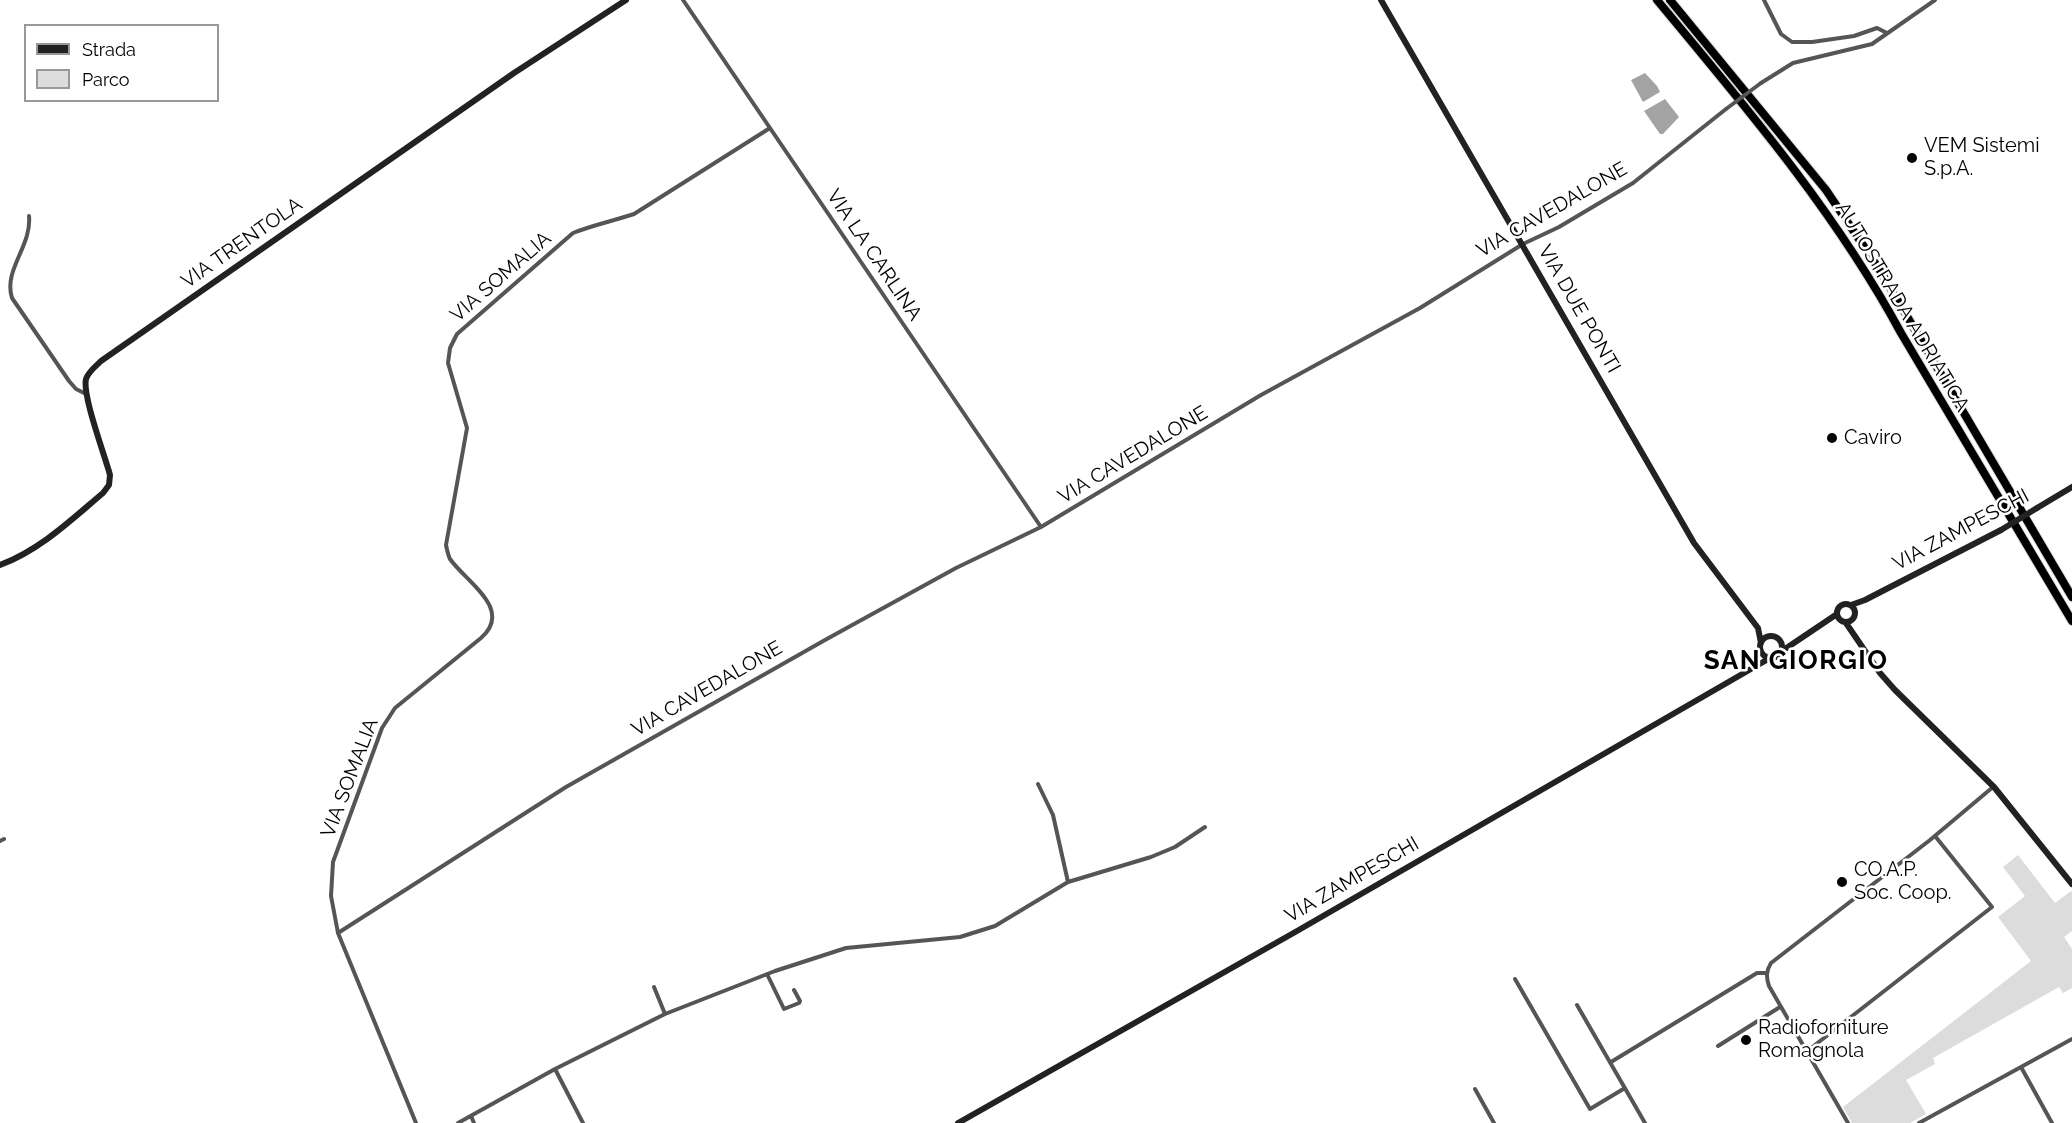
<!DOCTYPE html>
<html>
<head>
<meta charset="utf-8">
<style>
  body { margin:0 }
  #map { position:relative; width:2072px; height:1123px; overflow:hidden; background:#fff; font-family:Raleway,sans-serif }
  canvas { display:block }
  .legend { position:absolute; left:24px; top:24px; width:195px; height:78px; box-sizing:border-box; background:#fff; border:2px solid #999; margin:0; padding:8px 10px; list-style:none; font-size:18px; color:#000 }
  .legend li { display:flex; align-items:center; gap:12px; height:30px }
  .legend b { width:30px; border:2px solid #999 }
</style>
</head>
<body>
<div id="map">
<canvas width="2072" height="1123"></canvas>
<ul class="legend">
<li><b style="height:8px;background:#222"></b>Strada</li>
<li><b style="height:16px;background:#dcdcdc"></b>Parco</li>
</ul>
</div>
<script>
const c = document.querySelector('canvas').getContext('2d');
c.lineJoin = 'round';
function fill(path, color) {
  c.fillStyle = color;
  c.fill(path, 'evenodd');
}
function strokePath(path, color, width, dash) {
  c.strokeStyle = color;
  c.lineWidth = width;
  c.lineCap = dash ? 'butt' : 'round';
  c.setLineDash(dash || []);
  c.stroke(path);
}
function drawText(font, color, halo, rows, align = 'center') {
  c.font = font + ' Raleway,sans-serif';
  c.lineWidth = 5;
  c.setLineDash([]);
  c.textBaseline = 'middle';
  c.strokeStyle = halo;
  c.fillStyle = color;
  for (const [text, x, y, turn = 0] of rows) {
    c.save();
    c.translate(x, y);
    c.rotate((+turn || 0) * Math.PI / 180);
    c.textAlign = isNaN(turn) ? turn : align;
    if (halo) c.strokeText(text, 0, 0);
    c.fillText(text, 0, 0);
    c.restore();
  }
}
const green = new Path2D(`
  M2018,855l37,48 16,-12 1,1v39l-8,6 8,12v39l-9,5 -4,-6 -126,71 2,6 -29,16 20,34 -16,9h-58l-9,-16 188,-146 -33,-44 27,-21 -22,-29z`);
const water = new Path2D(`
  M1645,73l12,13 3,6 -17,10 -12,-22z
  M1665,99l14,18 -16,17h-3l-16,-23z`);
const street = new Path2D(`
  M683,0l358,527
  M1764,0l17,34 11,8h20l42,-6 23,-8 10,5
  M1761,83l32,-20 79,-19 63,-44
  M29,216c3,30 -26,54 -17,82l57,83 7,8 10,5
  M1038,784l15,31 15,67
  M0,841l4,-2
  M338,933l228,-146 259,-147 131,-72 85,-41 220,-132 159,-87 103,-64 36,-17 74,-44 93,-74
  M767,974l17,35 15,-6 1,-2 -6,-11
  M1515,979l75,130 35,-21
  M654,987l11,27
  M1577,1005l68,118
  M1718,1046l62,-39
  M1806,1052l186,-145 -57,-71
  M1611,1062l146,-89h9
  M2021,1067l31,56
  M555,1069l28,54
  M1475,1089l19,34
  M471,1116l3,7
  M416,1123l-78,-190 -7,-37 2,-34 49,-134 13,-20 86,-70c33,-29 -15,-56 -31,-79 -2,-4 -3,-9 -4,-14l21,-117 -19,-65 2,-15 7,-14 116,-101c20,-8 40,-12 61,-19l136,-86
  M458,1123l97,-54 110,-55 110,-43 71,-23 114,-11 35,-11 73,-44 83,-25 24,-10 30,-20
  M1848,1123l-79,-137c-3,-9 -3,-15 2,-23l159,-123 63,-53
  M1919,1123l153,-84`);
const secondary = new Path2D(`
  M1381,0l313,543 64,85 3,15
  M2037,508l35,-21
  M0,565c40,-15 71,-45 103,-72l6,-8 1,-10c-5,-19 -28,-80 -24,-96 2,-7 10,-13 15,-18l413,-288 112,-73
  M1837 613a9 9 0 1 1 18 0a9 9 0 1 1-18 0Z
  M1851,605l14,-5 136,-70
  M1846,623l34,50 15,17 99,97 78,97
  M1760 647a11 11 0 1 1 22 0a11 11 0 1 1-22 0Z
  M1782,651l55,-37
  M958,1123l339,-192 473,-273`);
const highway = new Path2D(`
  M1657,0c88,106 178,211 244,333l171,288
  M1670,0l156,190 55,82 191,325`);
const streetBridge = new Path2D(`
  M1726,109l35,-26`);
const secondaryBridge = new Path2D(`
  M2001,530l36,-22`);
const markers = [
  [1912,158,6,"#000"],
  [1832,438,6,"#000"],
  [1842,882,6,"#000"],
  [1746,1040,6,"#000"]
];
const poiNames = [
  ["VEM Sistemi",1924,146],
  ["S.p.A.",1924,169],
  ["Caviro",1844,438],
  ["CO.A.P.",1854,870],
  ["Soc. Coop.",1854,893],
  ["Radioforniture",1758,1028],
  ["Romagnola",1758,1051]
];
const streetNames = [
  ["VIA CAVEDALONE",1552,210,-30],
  ["VIA TRENTOLA",242,243,-35],
  ["VIA LA CARLINA",874,255,56],
  ["VIA SOMALIA",501,277,-41],
  ["AUTOSTRADA ADRIATICA",1902,307,59],
  ["VIA DUE PONTI",1579,309,60],
  ["VIA CAVEDALONE",1133,455,-31],
  ["VIA ZAMPESCHI",1961,530,-28],
  ["VIA CAVEDALONE",707,689,-30],
  ["VIA SOMALIA",350,778,-69],
  ["VIA ZAMPESCHI",1352,880,-30]
];
const districtNames = [
  ["SAN GIORGIO",1796,661]
];
fill(green, '#dcdcdc');
fill(water, '#a3a3a3');
strokePath(highway, '#dbdbdb', 10);
strokePath(street, '#555', 4);
strokePath(secondary, '#222', 6);
strokePath(highway, '#000', 8);
strokePath(streetBridge, '#555', 4);
strokePath(secondaryBridge, '#222', 6);
for (const [x, y, r, color] of markers) {
  const dot = new Path2D();
  dot.arc(x, y, r, 0, 2 * Math.PI);
  c.fillStyle = color;
  c.fill(dot);
  strokePath(dot, '#fff', 2);
}
drawText('20px', '#000', '#fff', poiNames, 'left');
drawText('20px', '#000', '#fff', streetNames);
c.letterSpacing = '1.5px';
drawText('bold 26px', '#000', '#fff', districtNames);
c.letterSpacing = '0px';
</script>
</body>
</html>
